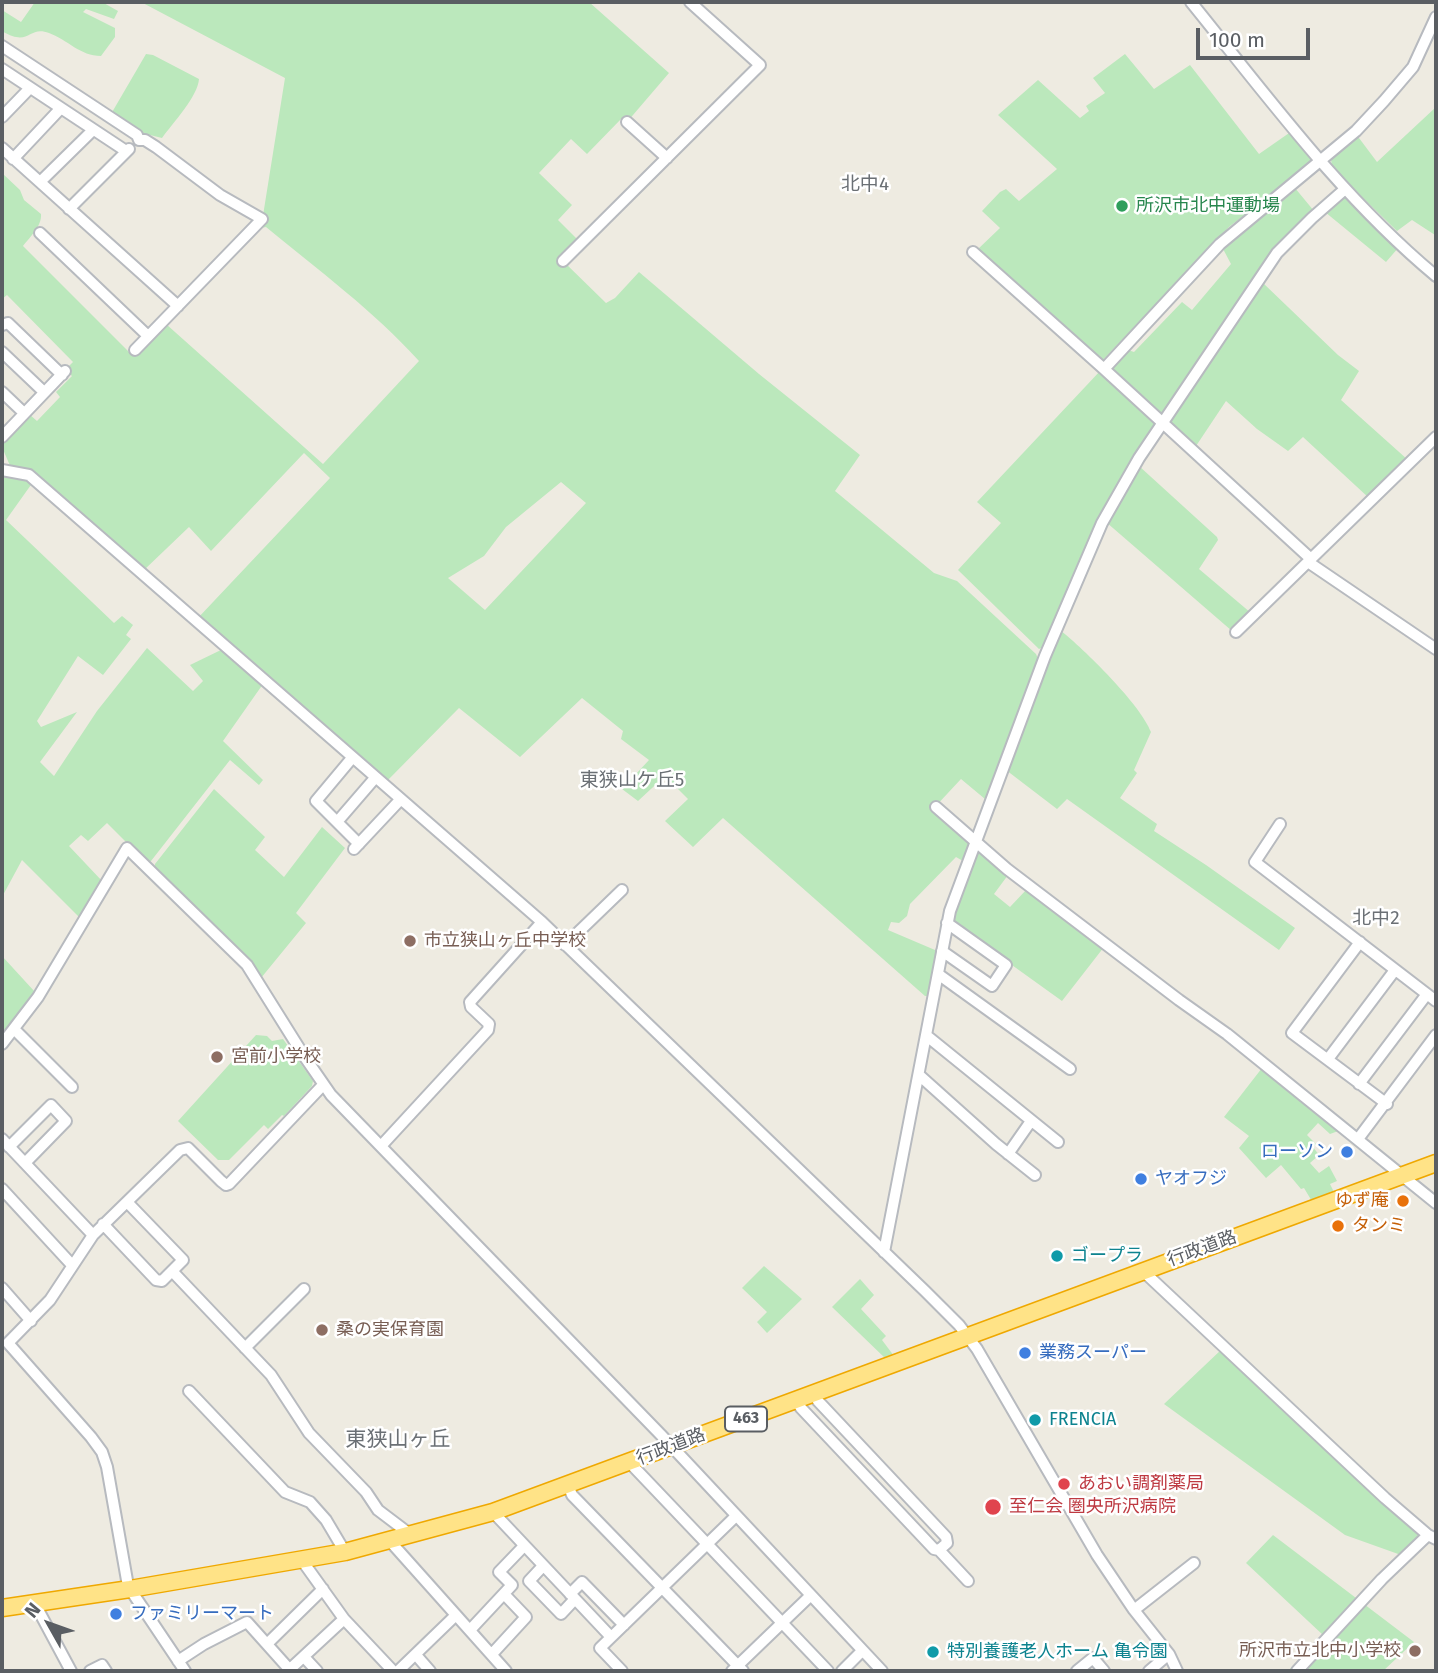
<!DOCTYPE html>
<html>
<head>
<meta charset="utf-8">
<style>
  body { margin:0 }
  #map { position:relative; width:1438px; height:1673px; overflow:hidden; background:#eeebe1; font-family:"Fira Sans",sans-serif }
  canvas { display:block }
  .frame { position:absolute; inset:0; border:4px solid #5a5e63; pointer-events:none }
  .north { position:absolute; left:14px; top:1589px; width:70px; height:70px; -webkit-text-stroke:5px #fff; paint-order:stroke; rotate:310deg; font-size:19px; font-weight:700; line-height:28px; text-align:center; color:#5a5e63 }
  .north::after { content:''; display:block; margin:auto; width:24px; height:32px; background:#5a5e63; clip-path:polygon(50% 0,100% 100%,50% 72%,0 100%) }
  .scale { position:absolute; left:1196px; top:28px; width:114px; height:32px; box-sizing:border-box; border:4px solid #5a5e63; border-top:0; padding-left:9px; font-size:21px; line-height:24px; white-space:nowrap; color:#5a5e63; -webkit-text-stroke:5px #fff; paint-order:stroke }
</style>
</head>
<body>
<div id="map">
<canvas width="1438" height="1673"></canvas>
<div class="frame"></div>
<div class="north">N</div>
<div class="scale">100 m</div>
</div>
<script>
const c = document.querySelector('canvas').getContext('2d');
c.lineJoin = 'round';
function fill(path, color) {
  c.fillStyle = color;
  c.fill(path, 'evenodd');
}
function strokePath(path, color, width, dash) {
  c.strokeStyle = color;
  c.lineWidth = width;
  c.lineCap = dash ? 'butt' : 'round';
  c.setLineDash(dash || []);
  c.stroke(path);
}
function drawText(font, color, halo, rows, align = 'center') {
  c.font = font + ' "Fira Sans","Noto Sans JP",sans-serif';
  c.lineWidth = 5;
  c.setLineDash([]);
  c.textBaseline = 'middle';
  c.strokeStyle = halo;
  c.fillStyle = color;
  for (const [text, x, y, turn = 0] of rows) {
    c.save();
    c.translate(x, y);
    c.rotate((+turn || 0) * Math.PI / 180);
    c.textAlign = isNaN(turn) ? turn : align;
    if (halo) c.strokeText(text, 0, 0);
    c.fillText(text, 0, 0);
    c.restore();
  }
}
const green = new Path2D(`
  M35,2h67l16,9 -4,8 -28,-10 -3,3 32,16v9l-14,19c-21,0 -33,-16 -52,-23 -21,-8 -19,15 -47,-2v-21l19,12z
  M141,2h448l80,71 -42,49 -5,-4 -35,36 -16,-15 -32,34 33,32 -14,15 21,21 -17,19 44,43 9,-5 24,-26 120,102 101,81 -25,36 99,82 23,8 79,73 3,7 -54,138 -24,-20 -27,29 36,33 -7,20 -7,-4 -46,47 -3,12 -8,7 -8,-1 -3,8 47,20 2,4 -8,42h-4l-202,-178 -30,29 -28,-26 23,-22 -23,-23 -27,25 -16,-12 27,-29 -28,-21 2,-8 -41,-33 -62,59 -61,-49 -73,74 -189,-163 133,-141 -26,-25 -93,98 -22,-24 -46,44 -108,-94 -24,-9 -9,-21v-7l27,-26 8,7 23,-24 -4,-5 16,-16 -7,-6 8,-8 -66,-67 -5,4v-126l18,17 4,10 17,14c1,12 -11,23 -18,32l110,110 33,-32 157,140 96,-103c-45,-50 -101,-91 -153,-134l-5,1 24,-150zM561,482l25,21 -101,107 -37,-32 36,-22 22,-29z
  M146,54l7,1 46,24c-1,17 -26,44 -37,59l-20,-5 -31,-19z
  M1125,54l29,35 36,-24 69,89 33,-23 25,31 -87,64 -129,136 -124,-112 23,-22 -18,-17 18,-19 6,-3 13,12 38,-32 -59,-54 40,-35 42,38 9,-7 -3,-5 19,-13 -12,-15z
  M1436,107v126l-1,2 -23,-15 -15,11 -65,-63 -1,-9 25,-25 21,28z
  M1295,188l19,23 -119,160 -64,91 -36,65 -50,119 -6,3 -81,-79 43,-47 -24,-21 124,-132 5,5 22,-25 6,2 48,-50 10,8 39,-46 -9,-17z
  M1342,197l4,1 53,49 -13,15 -61,-50z
  M1263,283l75,72 21,16 -18,29 67,60 -39,38 -66,-61 -15,14 -31,-22 -31,-28 -32,48 -26,-25z
  M1139,466l78,71 1,3 -19,29 52,44 -19,18 -126,-109z
  M2,476l31,6 -27,38 108,103 8,-7 11,9 -7,10 5,4 -28,36 -25,-19 -41,65 4,6 36,-15 -37,50 14,14 43,-65 50,-63 46,43 10,-10 -13,-16 33,-16 40,35 -40,57 40,39 -4,5 -29,-25 -79,101 -5,1 -39,-39 -19,18 -7,-6 -12,11 34,36 -23,36 -58,-58 -20,37z
  M1060,630c24,19 81,75 91,102l-17,38 3,3 -17,25 37,26 -3,7 52,34 89,63 -16,22 -212,-151 -10,10 -51,-39z
  M214,789l51,48 -10,13 29,27 38,-50 23,21 -49,65 10,10 -45,55 -7,-12 -99,-98v-4z
  M980,850l28,25 -14,19 16,13 17,-18 77,58 -42,54 -110,-79 22,-71z
  M2,956l33,36 -33,48z
  M256,1035l11,1 5,5 11,-2 30,42 -1,5 -28,30 -2,-1 -14,14 -4,-4 -35,35h-11l-40,-39z
  M1262,1068l79,62 -11,4 -12,-11 -11,12 9,9 -3,3 6,8 -9,8 9,10 10,-7 8,15 -7,3 5,10 -22,9 -9,-15 -3,1 -20,-24 -15,13 -27,-30 10,-12 -25,-19z
  M764,1266l38,33 -35,34 -10,-11 10,-10 -25,-24z
  M860,1279l14,16 -13,14 25,27 -4,4 12,16 -8,3 -54,-52z
  M1222,1349l198,187 -19,19 -56,-20 -181,-131z
  M1273,1535l141,107 -31,29h-95l35,-36 -77,-72z`);
const minor = new Path2D(`
  M1191,2c77,95 150,195 245,274
  M2,46l135,89 2,5h6l11,7 64,48 42,24 -127,131
  M2,69l124,82
  M2,117l28,-29
  M627,122l40,36
  M2,148l176,158
  M13,159l48,-51
  M40,182l53,-52
  M69,209l60,-60
  M40,233l108,103
  M973,252l131,117 207,190
  M563,261l197,-196 -70,-63
  M2,325l6,-2 54,52
  M2,352l42,40
  M1104,369l116,-125 136,-113 28,-30 29,-34 23,-50
  M2,392l22,21
  M2,437l63,-66
  M2,470l27,5 513,447 383,369 34,34 18,24 120,206 37,55 35,44 8,17
  M1308,562l128,87
  M1236,632l200,-195
  M352,758l-36,43 43,43
  M936,807l71,62 172,131 48,34 209,169
  M337,822l38,-44
  M1280,824l-25,38 181,139
  M354,849l46,-49
  M1360,942l-68,91 95,71
  M565,945l57,-55
  M942,951l50,35 14,-21 -59,-42
  M938,974l132,95
  M14,1029l58,58
  M927,1036l131,106
  M2,1044l36,-47 89,-149 120,117 57,91 27,39 331,341 220,235
  M1328,1059l67,-89
  M919,1075l77,69 39,31
  M1359,1084l68,-90
  M2,1139l91,96
  M1358,1139l78,-104
  M381,1146l107,-116 1,-6 -18,-17 -1,-5 72,-80
  M9,1147l42,-42 15,16 -41,42
  M1008,1154l23,-33
  M2,1189l70,76
  M127,1202l56,58 -11,11
  M103,1224l53,56 6,1 10,-10 99,104 38,58 57,59 12,18 33,25
  M884,1252l66,-341 95,-255 57,-133 37,-65 138,-205 35,-35 32,-28
  M1143,1271l242,227 43,37 8,4
  M2,1288l29,33
  M245,1348l59,-59
  M189,1391l96,101 25,10 16,18 19,32
  M814,1394l4,7 128,136 1,6 -8,7
  M796,1400l5,8 133,141 5,1 29,31
  M630,1463l198,208
  M568,1485l4,10 171,176
  M493,1512l118,125
  M389,1540l117,131
  M301,1559l43,60 49,52
  M543,1566l-14,15 32,33 14,-15
  M570,1594l12,-12 42,43
  M35,1604l36,67
  M1134,1610l60,-47
  M470,1630l42,-45 -13,-13 25,-26
  M267,1644l56,-55
  M492,1654l34,-37 -22,-23
  M416,1655l14,16
  M304,1657l13,14
  M178,1661l26,-17 43,-22 43,48
  M90,1671l12,-6 4,6
  M185,1671l-57,-85 -21,-119 -5,-15 -11,-15 -83,-94 42,-43 43,-65 87,-85 8,-2 33,33 5,4 3,-1 94,-99
  M288,1671l56,-52
  M398,1671l58,-56
  M622,1671l-22,-23 136,-132
  M732,1671l78,-75
  M842,1671l20,-20
  M1077,1671l16,-13 11,13
  M1149,1671l20,-17
  M1297,1671l85,-92 46,-44`);
const highway = new Path2D(`
  M2,1608l128,-19 215,-37 148,-40 943,-349`);
const markers = [
  [1122,206,7,"#2e9e5b"],
  [410,941,7,"#8d6e63"],
  [217,1057,7,"#8d6e63"],
  [1347,1152,7,"#3f7fe0"],
  [1141,1179,7,"#3f7fe0"],
  [1403,1201,7,"#e8710a"],
  [1338,1226,7,"#e8710a"],
  [1057,1256,7,"#0f9aa8"],
  [322,1330,7,"#8d6e63"],
  [1025,1353,7,"#3f7fe0"],
  [1035,1420,7,"#0f9aa8"],
  [1064,1484,7,"#e0444e"],
  [993,1507,9,"#e0444e"],
  [116,1614,7,"#3f7fe0"],
  [1415,1651,7,"#8d6e63"],
  [933,1652,7,"#0f9aa8"]
];
const shields = [
  [746,1419,42]
];
const shieldNames = [
  ["463",746,1419]
];
const leisureNames = [
  ["所沢市北中運動場",1136,206]
];
const educationNames = [
  ["市立狭山ヶ丘中学校",424,941],
  ["宮前小学校",231,1057],
  ["桑の実保育園",336,1330],
  ["所沢市立北中小学校",1401,1651,"right"]
];
const shopNames = [
  ["ローソン",1333,1152,"right"],
  ["ヤオフジ",1155,1179],
  ["業務スーパー",1039,1353],
  ["ファミリーマート",130,1614]
];
const foodNames = [
  ["ゆず庵",1389,1201],
  ["タンミ",1352,1226,"left"]
];
const streetNames = [
  ["行政道路",1202,1249,-20],
  ["行政道路",671,1447,-21]
];
const cultureNames = [
  ["ゴープラ",1071,1256],
  ["FRENCIA",1049,1420],
  ["特別養護老人ホーム 亀令園",947,1652]
];
const healthNames = [
  ["あおい調剤薬局",1078,1484],
  ["至仁会 圏央所沢病院",1009,1507]
];
const neighbourhoodNames = [
  ["北中4",865,185],
  ["東狭山ケ丘5",632,781],
  ["北中2",1376,919]
];
const quarterNames = [
  ["東狭山ヶ丘",398,1440]
];
fill(green, '#bbe8bc');
strokePath(minor, '#b7babf', 14);
strokePath(highway, '#efa800', 19);
strokePath(minor, '#fff', 10);
strokePath(highway, '#ffe387', 16);
for (const [x, y, r, color] of markers) {
  const dot = new Path2D();
  dot.arc(x, y, r, 0, 2 * Math.PI);
  c.fillStyle = color;
  c.fill(dot);
  strokePath(dot, '#fff', 2.5);
}
for (const [x, y, w] of shields) {
  const box = new Path2D();
  box.roundRect(x - w / 2, y - 12.5, w, 25, 5);
  c.fillStyle = '#fff';
  c.fill(box);
  strokePath(box, '#5a5e63', 2);
}
drawText('bold 16px', '#5a5e63', null, shieldNames);
drawText('18px', '#27864d', '#fff', leisureNames, 'left');
drawText('18px', '#785e54', '#fff', educationNames, 'left');
drawText('18px', '#366cbe', '#fff', shopNames, 'left');
drawText('18px', '#c56008', '#fff', foodNames, 'right');
drawText('18px', '#5a5e63', '#fff', streetNames);
drawText('18px', '#0d838f', '#fff', cultureNames, 'left');
drawText('18px', '#be3a42', '#fff', healthNames, 'left');
drawText('19px', '#6b7075', '#fff', neighbourhoodNames);
drawText('21px', '#6b7075', '#fff', quarterNames);
</script>
</body>
</html>
